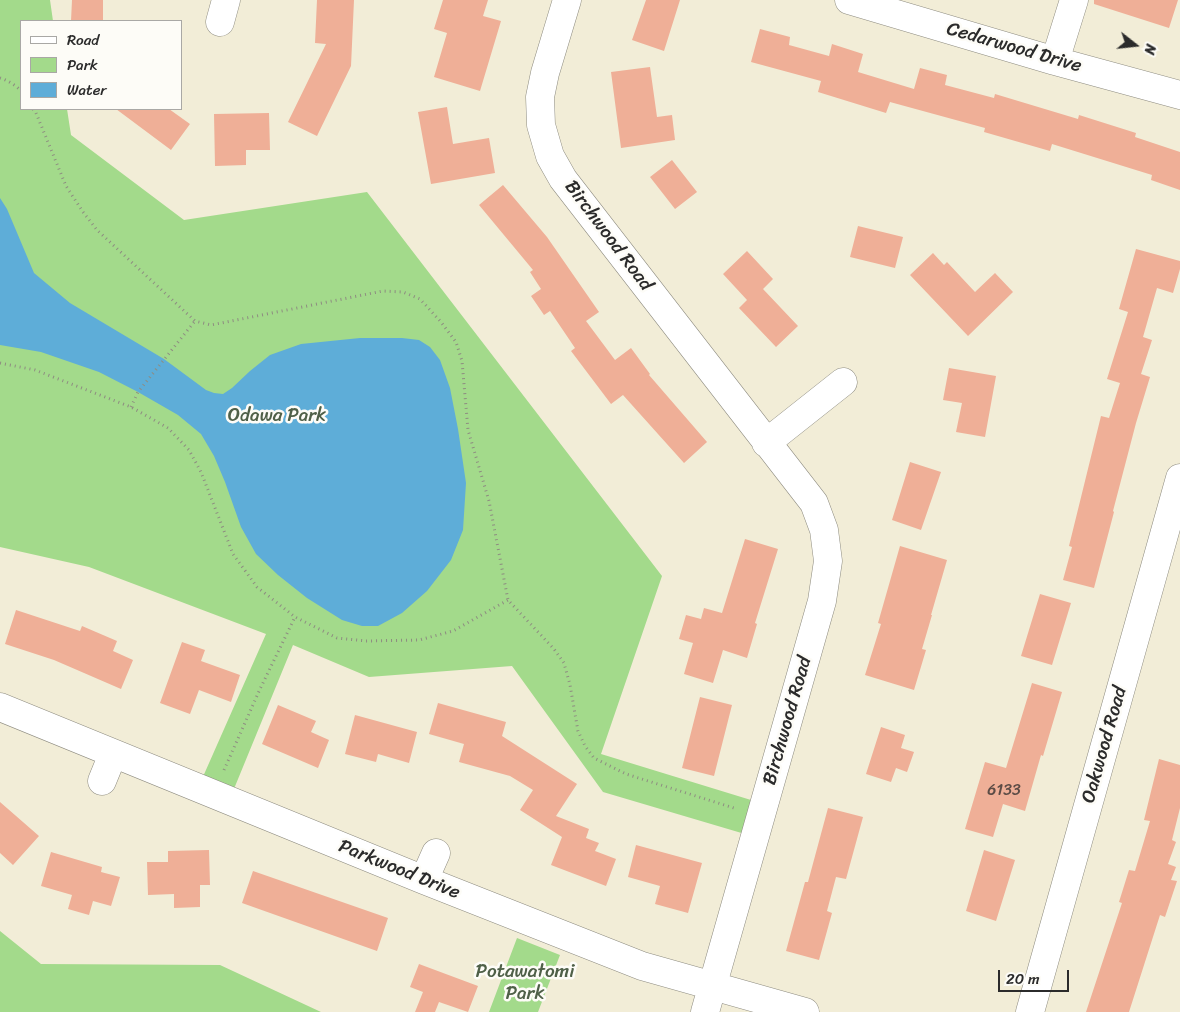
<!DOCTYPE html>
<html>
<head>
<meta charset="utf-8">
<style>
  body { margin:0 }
  #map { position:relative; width:1180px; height:1012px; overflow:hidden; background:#f2edd7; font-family:Sriracha,sans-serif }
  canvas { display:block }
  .legend { position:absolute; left:20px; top:20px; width:162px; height:90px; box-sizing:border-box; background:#fdfcf7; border:1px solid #a9a8a5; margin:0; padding:6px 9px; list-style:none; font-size:15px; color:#2b2b2b }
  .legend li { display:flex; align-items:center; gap:10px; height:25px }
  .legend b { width:25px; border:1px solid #a9a8a5 }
  .north { position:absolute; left:1110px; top:20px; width:50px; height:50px; -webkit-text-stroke:4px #fdfcf7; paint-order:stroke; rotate:106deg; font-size:14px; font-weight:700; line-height:20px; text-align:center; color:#2b2b2b }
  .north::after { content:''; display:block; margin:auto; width:18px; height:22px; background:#2b2b2b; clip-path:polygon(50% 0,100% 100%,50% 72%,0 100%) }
  .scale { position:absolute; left:998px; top:970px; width:71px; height:22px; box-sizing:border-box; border:2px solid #2b2b2b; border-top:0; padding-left:6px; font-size:15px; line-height:18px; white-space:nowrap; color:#2b2b2b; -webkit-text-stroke:4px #fdfcf7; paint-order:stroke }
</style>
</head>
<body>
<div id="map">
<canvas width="1180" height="1012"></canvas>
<ul class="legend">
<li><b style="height:6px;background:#fff"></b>Road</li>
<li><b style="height:14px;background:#a3da8b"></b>Park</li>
<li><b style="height:14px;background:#5eadd8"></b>Water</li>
</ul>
<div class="north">N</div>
<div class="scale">20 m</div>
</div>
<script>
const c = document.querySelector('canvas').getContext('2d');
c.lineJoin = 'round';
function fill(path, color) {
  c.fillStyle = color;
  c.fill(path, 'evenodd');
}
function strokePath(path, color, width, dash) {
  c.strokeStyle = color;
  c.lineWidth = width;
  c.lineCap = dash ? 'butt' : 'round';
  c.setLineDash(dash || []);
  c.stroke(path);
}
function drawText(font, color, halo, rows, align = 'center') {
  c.font = font + ' Sriracha,sans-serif';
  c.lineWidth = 5;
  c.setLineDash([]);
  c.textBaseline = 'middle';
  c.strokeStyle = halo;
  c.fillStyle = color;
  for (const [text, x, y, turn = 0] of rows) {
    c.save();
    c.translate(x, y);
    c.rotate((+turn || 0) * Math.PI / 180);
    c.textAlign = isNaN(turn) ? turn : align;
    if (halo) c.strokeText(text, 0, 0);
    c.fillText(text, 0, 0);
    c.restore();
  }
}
const green = new Path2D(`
  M0,0h50l3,21h-32v88h46l4,26 113,85 183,-28 295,384 -61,178 163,50 -9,33 -152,-45 -91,-126 -143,11 -76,-32 -64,156 -31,-13 68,-154 -177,-67 -89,-20z
  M0,931l41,33 179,1 101,47h-321z
  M517,938l43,17 -22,57h-49z`);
const water = new Path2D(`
  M0,198l7,11 27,64 36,30 94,56 42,31 8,3 9,1 9,-6 18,-17 20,-16 31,-11 59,-6h42l17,2 11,7 10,13 10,28 8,41 8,54 -3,47 -12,30 -24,31 -25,22 -24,13h-16l-20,-6 -35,-22 -29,-23 -22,-21 -15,-27 -16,-45 -11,-26 -13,-22 -23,-19 -40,-23 -39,-20 -58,-20 -41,-7z`);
const building = new Path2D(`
  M72,0h31v21h-32z
  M317,0h37l-3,66 -34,70 -29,-14 38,-78 -11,-1z
  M443,0h45l-5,16 18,5 -21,70 -46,-14 13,-44 -13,-4z
  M646,0h34l-16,51 -32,-11z
  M1094,0h84l-9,28 -75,-24z
  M760,29l30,8 -1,8 40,11 3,-12 31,10 -5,18 56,17 6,-21 27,7 -2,10 49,13 1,-4 83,25 1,-4 57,18 -1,4 45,15v38l-29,-10 1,-5 -100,-31 -2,7 -66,-19 1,-4 -95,-26 -4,11 -68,-21 3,-11 -70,-19z
  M650,67l7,50 15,-2 3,25 -54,8 -10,-76z
  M447,107l6,37 36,-6 6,35 -64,11 -13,-72z
  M116,109h53l21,15 -19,26z
  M269,113l1,37h-24v15l-31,1 -1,-52z
  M672,160l25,32 -22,17 -25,-32z
  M503,185l44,52 52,75 -13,9 29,39 16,-12 19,26 -1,1 58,67 -23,21 -61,-68 -12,9 -40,-53 4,-3 -25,-37 -6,4 -13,-19 10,-7 -11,-17 3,-2 -54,-65z
  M858,226l45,11 -8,31 -45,-11z
  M1136,249l44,12v8l-7,24 -16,-5 -14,49 9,3 -11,34 9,3 -14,46 -23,88 1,1 -20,76 -31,-8 9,-33 -3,-1 32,-130 8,2 11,-35 -13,-4 21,-67 -9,-3z
  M747,251l26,28 -10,10 35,37 -22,21 -37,-39 8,-8 -24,-26z
  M933,253l11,12 3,-3 28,30 20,-19 18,19 -45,44 -58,-61z
  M949,368l47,8 -11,61 -29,-5 6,-29 -19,-3z
  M910,462l31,10 -20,58 -29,-10z
  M745,539l33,10 -23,74 2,1 -10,34 -24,-8 -10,33 -29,-9 9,-31 -14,-4 7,-24 15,4 3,-11 18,5z
  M900,546l47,14 -16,55h1l-10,34 4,1 -12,40 -49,-15 16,-51 -3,-1z
  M1040,594l31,9 -19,62 -31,-9z
  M16,610l64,21 2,-5 35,15 -4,10 20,9 -12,29 -67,-29 -49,-16z
  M182,642l23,8 -4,11 39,14 -9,27 -32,-12 -9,24 -30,-11z
  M1032,683l30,9 -19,64 -2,-1 -16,56 -22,-7 -10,33 -28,-8 20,-67 21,6z
  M700,697l32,8 -18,71 -32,-8z
  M438,703l68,19 -4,14 75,48 -21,32 33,13 -3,9 13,5 -4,8 21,8 -10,27 -55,-21 11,-28 -42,-27 13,-20 -23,-14 -51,-14 5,-18 -35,-10z
  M278,705l38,16 -5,11 18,8 -11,28 -56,-24z
  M355,715l62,17 -8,31 -31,-9 -2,8 -31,-8z
  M881,727l24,8 -4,13 13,4 -7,20 -11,-4 -5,14 -25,-8z
  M1159,759l21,6v43l-8,32 4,2 -8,22 8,3 -5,13 6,1 -12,36 -5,-2 -31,97h-43l36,-109 -3,-1 10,-32 6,1 15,-50 -6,-1z
  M0,802l39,34 -26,29 -13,-12z
  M828,808l35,9 -17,62 -10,-2 -9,34 5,2 -13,47 -33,-9 19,-69h3z
  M636,845l66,18 -14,50 -33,-9 5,-18 -32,-9z
  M209,850l1,35h-10v22l-26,1v-14l-26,1 -1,-33h21v-11z
  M984,850l31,10 -19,61 -30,-10z
  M51,852l51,15 -1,5 19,5 -9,29 -18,-5 -4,14 -21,-6 4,-14 -31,-9z
  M253,871l135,47 -11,33 -135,-48z
  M419,964l59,22 -10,26 -29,-10 -4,10h-20l8,-20 -13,-5z`);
const path = new Path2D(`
  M0,78c7,2 17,8 21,13
  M33,109l3,4 30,73 17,26 14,18 98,91 16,4 172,-34 20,1 17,7 21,23 15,20 6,19 6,69 21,71 19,99 46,49 10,14 6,22 8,46 7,15 9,12 32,16 111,35
  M0,363l35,7 96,37 37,21 21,22 12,22 32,82 24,33 38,30 42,21 29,3 53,-1 34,-9 55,-31
  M131,407l7,-15 57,-71
  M224,770l36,-81 35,-72`);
const minor = new Path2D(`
  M567,0l-22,73 -5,24 1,28 9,31 13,23 251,324 10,27 4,31 -6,40 -117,411
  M849,0l206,61 125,34
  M220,22l6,-22
  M1055,61l19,-61
  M766,443l77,-61
  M0,707l424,173 218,86 163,46
  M102,781l11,-27
  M424,880l12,-27
  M1030,1012l150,-534`);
const numberNames = [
  ["6133",1004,791]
];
const streetNames = [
  ["Cedarwood Drive",1014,48,16],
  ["Birchwood Road",608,236,53],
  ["Birchwood Road",788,721,-74],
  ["Oakwood Road",1105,745,-74],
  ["Parkwood Drive",399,870,22]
];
const parkNames = [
  ["Odawa Park",277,416],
  ["Potawatomi",525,972],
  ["Park",525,994]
];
fill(green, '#a3da8b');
fill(water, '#5eadd8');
fill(building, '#efaf97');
strokePath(minor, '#8e8c81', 29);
strokePath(path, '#8e8c81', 3, [1, 4]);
strokePath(minor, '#fff', 28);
drawText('16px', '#5c4c46', null, numberNames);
drawText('19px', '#2b2b2b', '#fdfcf7', streetNames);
drawText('19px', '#4f6048', '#fdfcf7', parkNames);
</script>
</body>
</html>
